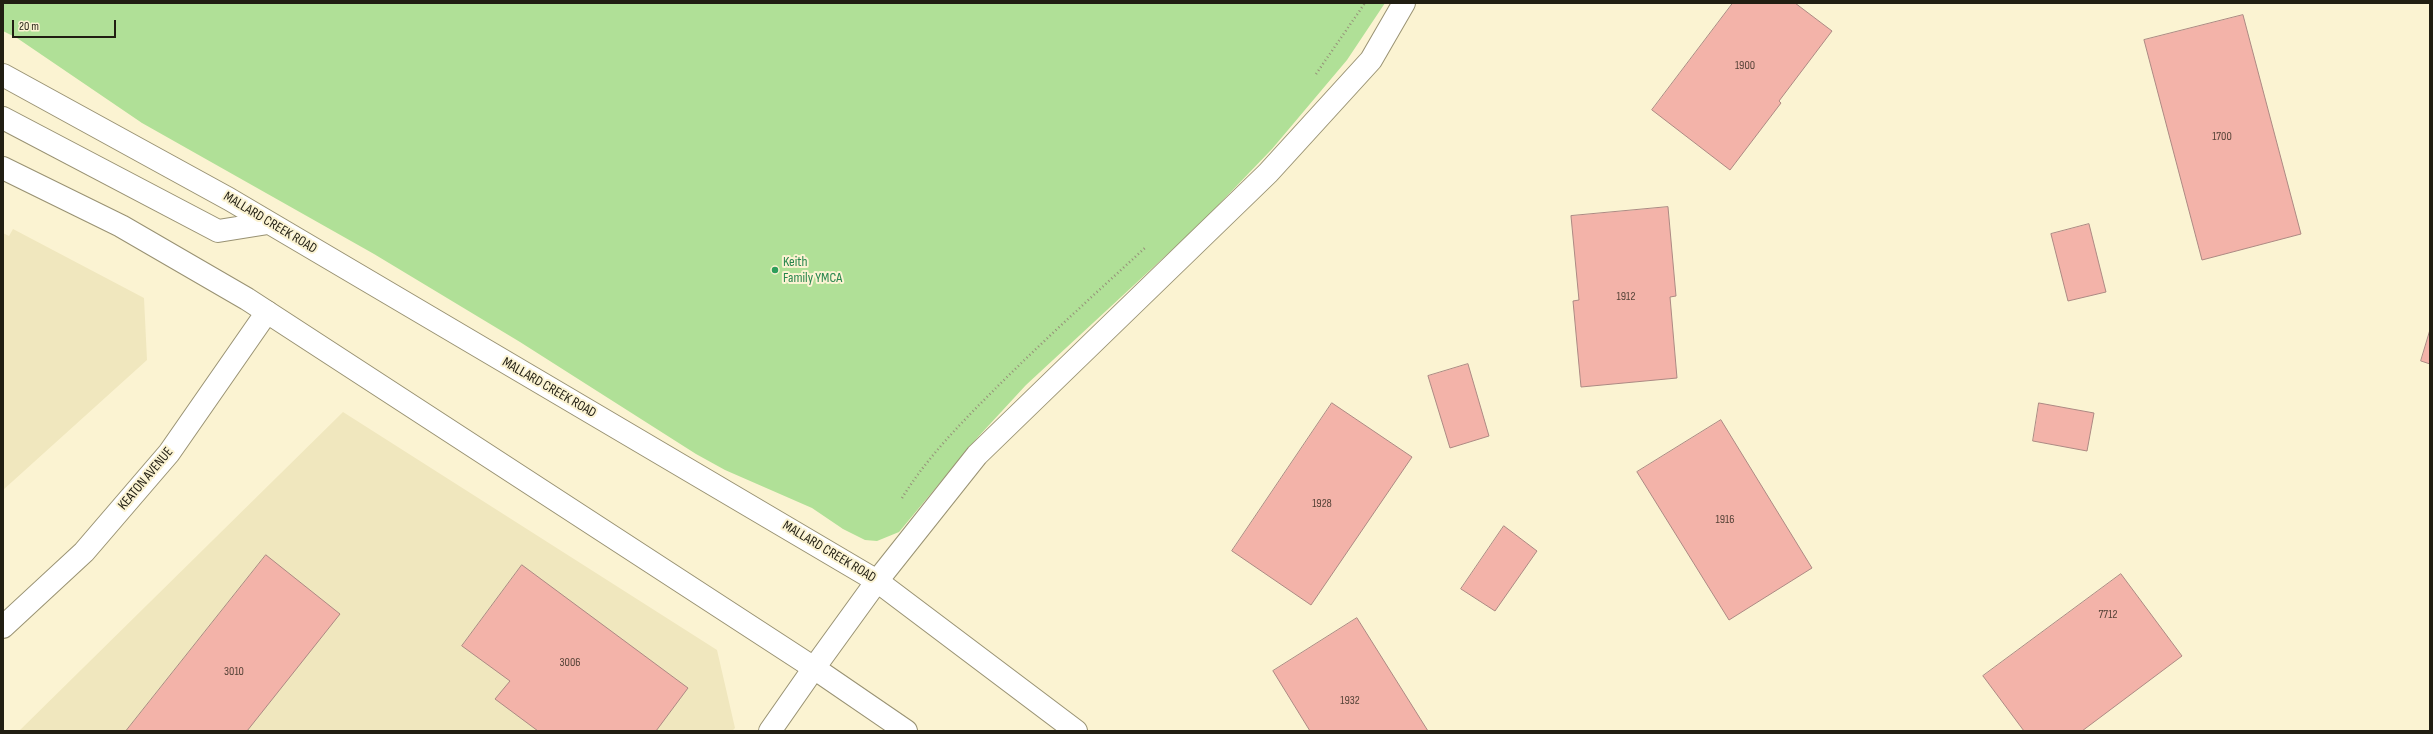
<!DOCTYPE html>
<html>
<head>
<meta charset="utf-8">
<style>
  body { margin:0 }
  #map { position:relative; width:2433px; height:734px; overflow:hidden; background:#fbf3d2; font-family:"Sofia Sans Condensed",sans-serif }
  canvas { display:block }
  .frame { position:absolute; inset:0; border:4px solid #211e12; pointer-events:none }
  .scale { position:absolute; left:12px; top:20px; width:104px; height:18px; box-sizing:border-box; border:2px solid #211e12; border-top:0; padding-left:5px; font-size:12px; line-height:14px; white-space:nowrap; color:#211e12; -webkit-text-stroke:3px #fbf3d2; paint-order:stroke }
</style>
</head>
<body>
<div id="map">
<canvas width="2433" height="734"></canvas>
<div class="frame"></div>
<div class="scale">20 m</div>
</div>
<script>
const c = document.querySelector('canvas').getContext('2d');
c.lineJoin = 'round';
function fill(path, color) {
  c.fillStyle = color;
  c.fill(path, 'evenodd');
}
function strokePath(path, color, width, dash) {
  c.strokeStyle = color;
  c.lineWidth = width;
  c.lineCap = dash ? 'butt' : 'round';
  c.setLineDash(dash || []);
  c.stroke(path);
}
function drawText(font, color, halo, rows, align = 'center') {
  c.font = font + ' "Sofia Sans Condensed",sans-serif';
  c.lineWidth = 4;
  c.setLineDash([]);
  c.textBaseline = 'middle';
  c.strokeStyle = halo;
  c.fillStyle = color;
  for (const [text, x, y, turn = 0] of rows) {
    c.save();
    c.translate(x, y);
    c.rotate((+turn || 0) * Math.PI / 180);
    c.textAlign = isNaN(turn) ? turn : align;
    if (halo) c.strokeText(text, 0, 0);
    c.fillText(text, 0, 0);
    c.restore();
  }
}
const built = new Path2D(`
  M13,229l131,69 3,62 -144,130v-257l6,3z
  M343,412l374,238 18,78 -3,3h-713z`);
const green = new Path2D(`
  M3,3h1382l-38,57 -75,89 -71,74 -175,162 -48,52 -79,95 -22,9 -12,-1 -22,-11 -31,-21 -87,-38 -29,-16 -176,-112 -146,-88 -232,-131 -125,-85 -14,-7z`);
const building = new Path2D(`
  M1733,3h62l37,28 -53,70 2,2 -51,67 -78,-60z
  M2243,15l58,219 -99,26 -58,-220z
  M1668,207l8,89 -6,1 7,81 -96,9 -8,-86 6,-1 -8,-84z
  M2089,224l17,68 -38,9 -17,-67z
  M2430,330v34l-9,-3z
  M1468,364l21,72 -39,12 -22,-72z
  M1332,403l80,54 -101,148 -79,-54z
  M2039,403l55,10 -7,38 -54,-10z
  M1721,420l91,148 -83,52 -92,-148z
  M1504,526l33,25 -42,60 -34,-22z
  M266,555l74,59 -93,117h-118l-2,-1z
  M522,565l166,123 -32,43h-118l-43,-32 15,-18 -48,-35z
  M2121,574l61,82 -100,75h-58l-41,-55z
  M1357,618l71,113h-118l-37,-60z`);
const path = new Path2D(`
  M1316,74l49,-71
  M902,498c26,-42 61,-77 95,-111 48,-48 99,-94 149,-140`);
const minor = new Path2D(`
  M3,627l81,-75 85,-99 98,-141
  M770,731l44,-63`);
const tertiary = new Path2D(`
  M814,668l63,-87 100,-126 291,-282 103,-113 33,-57`);
const secondary = new Path2D(`
  M3,75l226,124 648,382 199,150
  M3,118l215,113 50,-8
  M3,168l118,58 126,73 567,369 92,63`);
const markers = [
  [775,270,4,"#2e9e5b"]
];
const numberNames = [
  ["1900",1745,66],
  ["1700",2222,137],
  ["1912",1626,297],
  ["1928",1322,504],
  ["1916",1725,520],
  ["7712",2108,615],
  ["3006",570,663],
  ["3010",234,672],
  ["1932",1350,701]
];
const streetNames = [
  ["MALLARD CREEK ROAD",270,223,31],
  ["MALLARD CREEK ROAD",549,388,30],
  ["KEATON AVENUE",146,479,-50],
  ["MALLARD CREEK ROAD",829,552,31]
];
const leisureNames = [
  ["Keith",783,262],
  ["Family YMCA",783,278]
];
fill(built, '#f0e7be');
fill(green, '#b0e097');
fill(building, '#f3b3a9');
strokePath(building, '#ac8983', 1);
strokePath(minor, '#999273', 24);
strokePath(tertiary, '#999273', 24);
strokePath(secondary, '#999273', 24);
strokePath(path, '#958f78', 2.5, [1, 3]);
strokePath(minor, '#fff', 22);
strokePath(tertiary, '#fff', 22);
strokePath(secondary, '#fff', 22);
for (const [x, y, r, color] of markers) {
  const dot = new Path2D();
  dot.arc(x, y, r, 0, 2 * Math.PI);
  c.fillStyle = color;
  c.fill(dot);
  strokePath(dot, '#fbf3d2', 1.5);
}
drawText('12px', '#564338', null, numberNames);
drawText('14px', '#211e12', '#fbf3d2', streetNames);
drawText('14px', '#27864d', '#fbf3d2', leisureNames, 'left');
</script>
</body>
</html>
